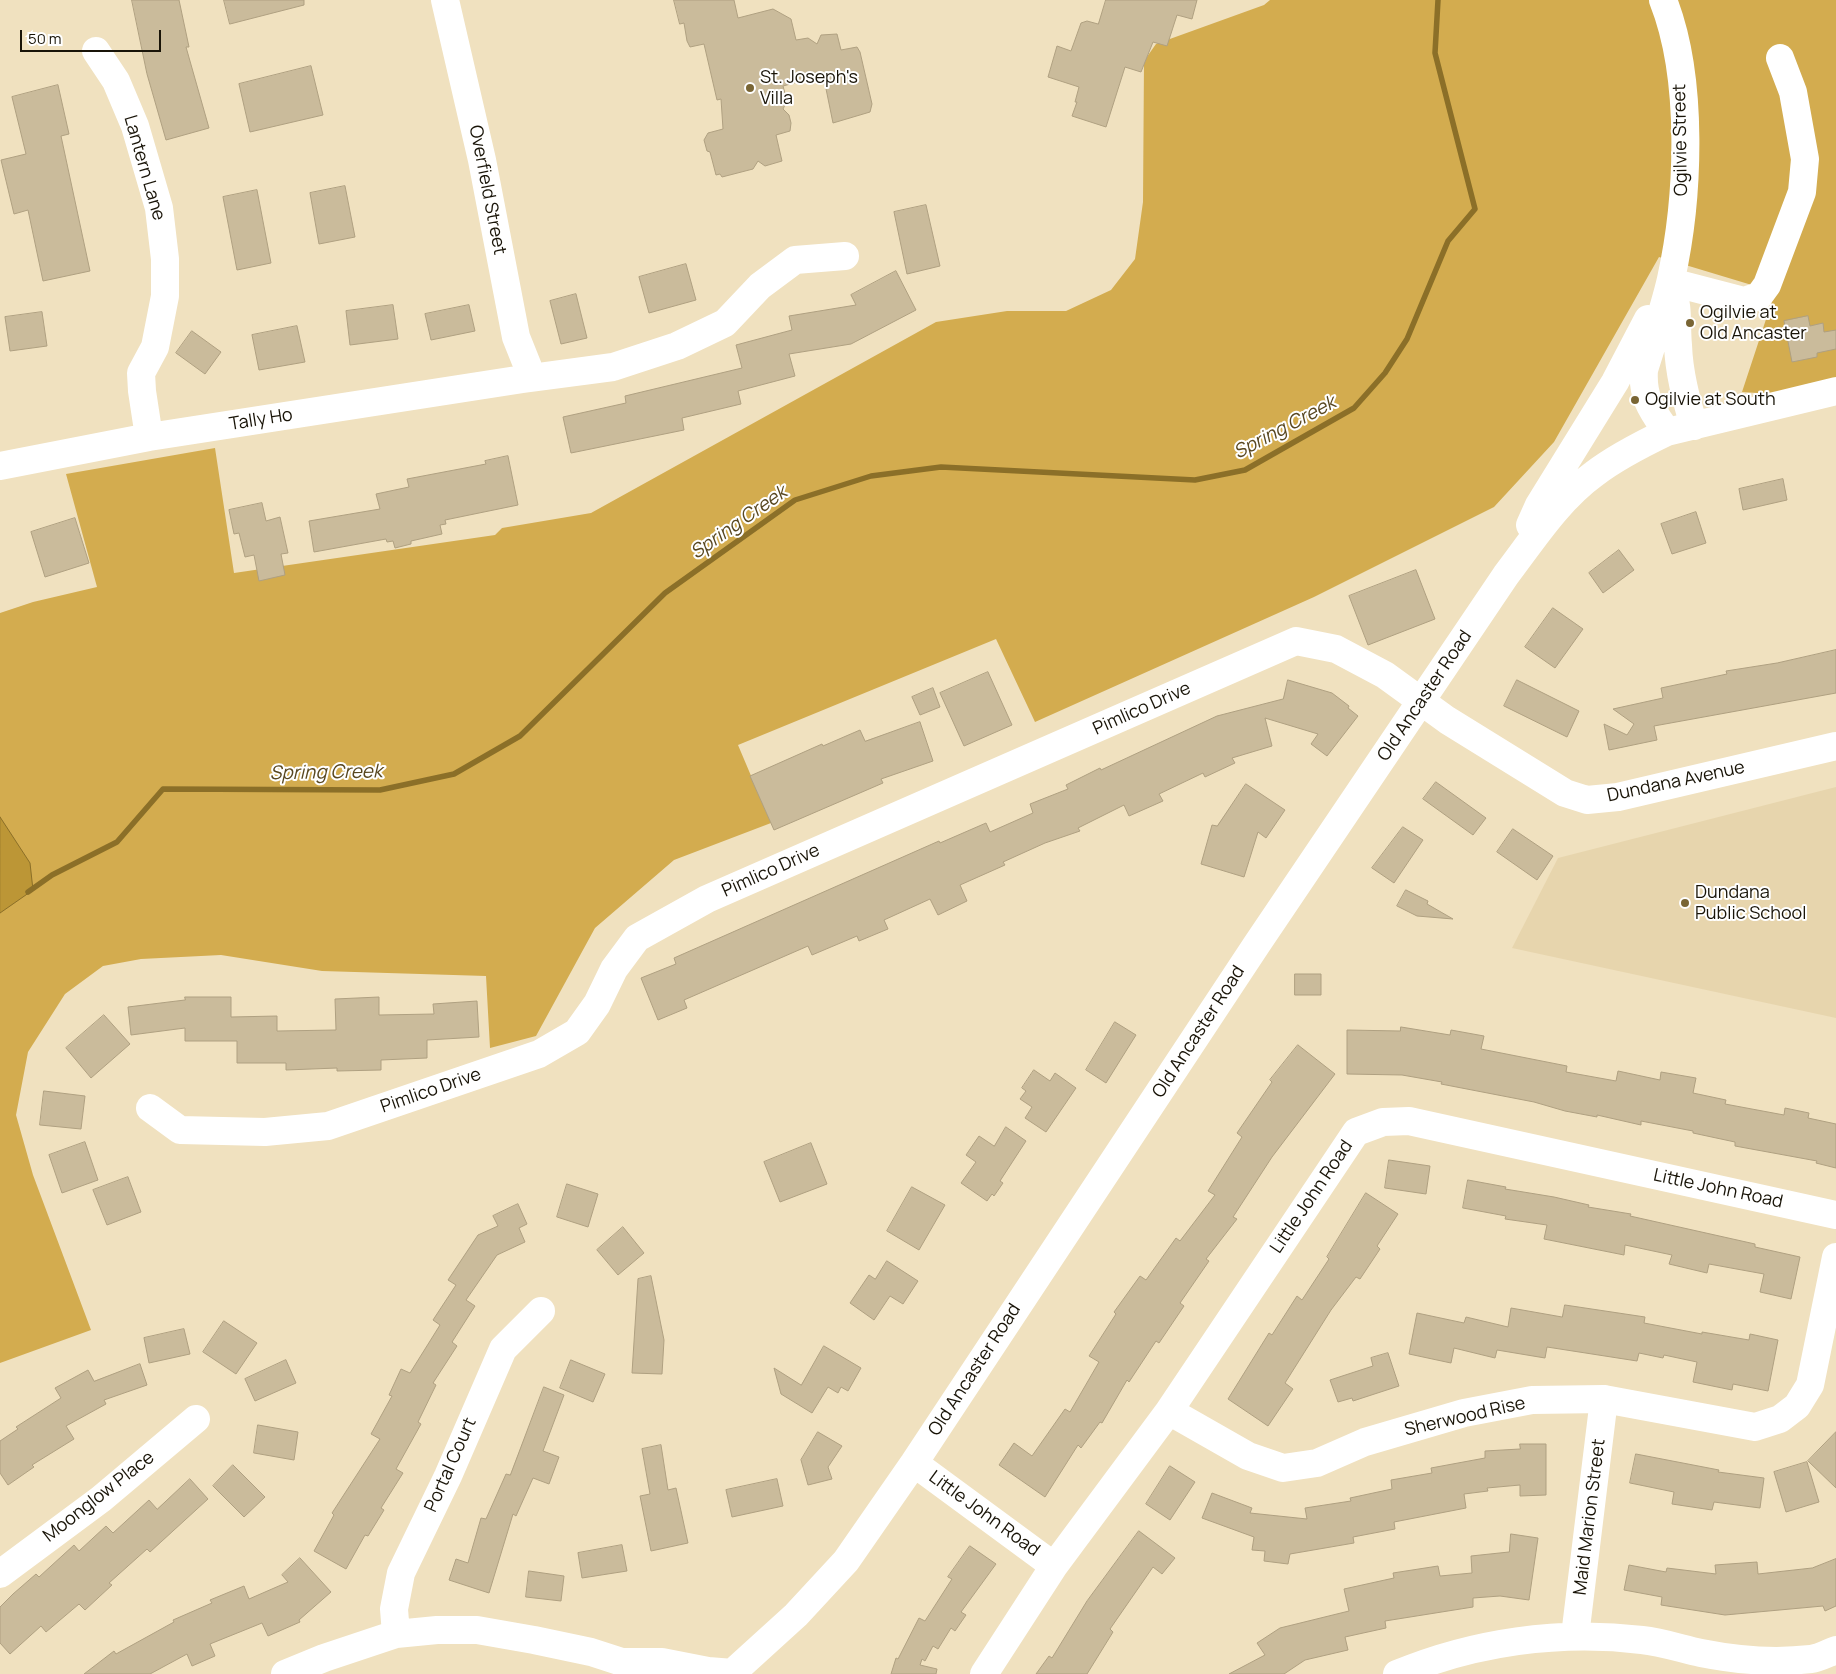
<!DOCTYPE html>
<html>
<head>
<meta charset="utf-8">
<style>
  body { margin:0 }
  #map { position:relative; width:1836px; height:1674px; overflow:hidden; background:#f0e1bf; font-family:Manrope,sans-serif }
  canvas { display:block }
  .scale { position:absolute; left:20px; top:30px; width:141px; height:22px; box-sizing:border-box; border:2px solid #191408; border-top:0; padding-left:6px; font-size:15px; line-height:18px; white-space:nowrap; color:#191408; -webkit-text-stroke:4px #fff; paint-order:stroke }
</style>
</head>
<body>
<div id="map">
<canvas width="1836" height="1674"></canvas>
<div class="scale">50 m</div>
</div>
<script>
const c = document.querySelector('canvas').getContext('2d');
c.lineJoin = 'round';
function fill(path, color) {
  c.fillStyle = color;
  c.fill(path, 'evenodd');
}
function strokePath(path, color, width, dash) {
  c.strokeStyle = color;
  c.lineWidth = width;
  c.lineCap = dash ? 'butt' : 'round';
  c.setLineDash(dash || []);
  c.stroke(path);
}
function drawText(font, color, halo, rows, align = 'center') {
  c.font = font + ' Manrope,sans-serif';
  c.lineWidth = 4;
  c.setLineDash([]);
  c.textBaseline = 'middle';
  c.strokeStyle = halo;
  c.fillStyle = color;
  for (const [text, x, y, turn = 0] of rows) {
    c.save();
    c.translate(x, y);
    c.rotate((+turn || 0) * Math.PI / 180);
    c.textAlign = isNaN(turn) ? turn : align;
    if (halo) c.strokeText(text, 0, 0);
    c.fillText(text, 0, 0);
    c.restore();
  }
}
const built = new Path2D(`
  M1836,787v231l-324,-70 46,-90z`);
const forest = new Path2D(`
  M1270,0h566v378l-47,17 -47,-3 33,-100 -116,-35 -105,185 -60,65 -180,90 -279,125 -39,-83 -258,106 33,78 -97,37 -79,68 -59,108 -46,12 -4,-72 -164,-5 -101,-16 -80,4 -38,7 -38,28 -37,58 -12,63 17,60 58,155 -91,33v-750l33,-11 64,-15 -31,-113 149,-26 19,125 261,-38 7,-7 89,-15 345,-191 71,-11h59l45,-21 24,-31 8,-57 1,-141 12,-17 108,-39z`);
const water = new Path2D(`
  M0,817l30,46 3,27 -33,23z`);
const stream = new Path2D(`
  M28,892l24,-17 65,-33 46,-53 217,1 74,-16 66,-38 145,-143 130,-93 76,-24 70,-9 254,13 50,-10 109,-62 31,-35 22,-34 41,-98 27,-32 -40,-156 3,-53`);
const building = new Path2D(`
  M132,0h47l10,47h-3l23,81 -43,12 -19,-66z
  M224,0h80v5l-74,19z
  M674,0h60l4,18 35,-9 18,10 5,21 12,-2 9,6 4,-9 16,-1 4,16 16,-3 3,5 12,52 -2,8 -37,11 -9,-44 -19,1 -22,6 4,15 -4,8 6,6 2,8 -1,8 -14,4 6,26 -17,5 -7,-5 -5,8 -31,8 -2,-3 -4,1 -6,-23 -3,-1 -3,-11 4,-7 15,-4 -2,-30 -4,1 -13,-56 -14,3 -3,-6 -3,-18 -4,1z
  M1106,0h91l-5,19 -15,-4 -10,31 -14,-4 -12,30 -16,-5 -19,60 -34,-11 5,-14h-2l4,-15 -31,-10 9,-31 14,5 10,-28 6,-2 11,3z
  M311,66l12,49 -73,17 -11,-48z
  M58,85l11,49 -8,2 29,135 -47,10 -15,-71 -14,4 -13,-54 25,-6 -14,-57z
  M345,186l10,51 -36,7 -9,-51z
  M257,190l14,73 -34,7 -14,-73z
  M926,205l14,61 -33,8 -13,-62z
  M686,264l10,36 -47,13 -10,-36z
  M896,271l20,39 -65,34 -62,10 6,22 -57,15 3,13 -59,14 2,12 -113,23 -8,-36 63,-14 -1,-7 117,-28 -6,-23 56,-15 -3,-14 67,-11 -5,-10z
  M576,294l11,44 -26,6 -11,-43z
  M393,305l5,34 -48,6 -4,-34z
  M469,305l6,26 -44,9 -6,-26z
  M42,312l5,34 -37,5 -5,-34z
  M1808,316l2,10 13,-3 1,9 12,-2v19l-19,4v4l-25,5 -8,-41z
  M297,326l8,36 -46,8 -7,-35z
  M192,331l29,21 -16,22 -29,-21z
  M508,456l10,49 -73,15 1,4 -6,1 2,9 -31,7v3l-16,4 -2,-7 -6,1 -1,-3 -72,13 -5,-31 71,-12 -4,-15 33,-7 -2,-8 79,-15 -1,-3z
  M1783,479l4,21 -44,10 -4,-21z
  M262,503l4,18 14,-4 8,36 -7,1 4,21 -26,6 -5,-26 -9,2 -6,-24 -5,1 -5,-24z
  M1696,512l10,31 -34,11 -11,-30z
  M75,518l14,45 -44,14 -14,-45z
  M1619,550l15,20 -31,23 -14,-20z
  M1416,570l19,49 -67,26 -19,-49z
  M1553,608l30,21 -28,39 -30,-21z
  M1836,650v43l-182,33 3,14 -48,10 -5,-26 23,11 7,-11 -21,-15 50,-11 -2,-10 66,-14 -1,-3 51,-8z
  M988,672l24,53 -48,21 -24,-53z
  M1288,680l44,13 17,13 -1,2 10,8 -31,40 -16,-12 7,-10 -53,-16 7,28 -40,12 3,5 -30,14 -2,-4 -44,21 4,7 -34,15 -5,-11 -46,23 2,3 -35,12 -42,19 2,3 -45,20 7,16 -29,14 -8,-16 -46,21 4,9 -29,12 -2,-5 -45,19 -4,-9 -124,54 3,8 -29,12 -17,-42 35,-14 -2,-6 265,-117 1,2 46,-20 4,9 43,-19 -3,-9 38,-15 -2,-4 34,-17 1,2 116,-54 66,-17z
  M1517,680l62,31 -12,26 -63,-31z
  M933,688l7,19 -20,8 -8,-18z
  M920,722l13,39 -52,18 2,4 -109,47 -24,-54 72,-32 1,2 37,-16 5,11z
  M1436,782l50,36 -13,17 -50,-36z
  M1246,784l39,26 -19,28 -8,-6 -14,45 -43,-13 11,-39 5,1z
  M1403,827l20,13 -29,43 -22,-15z
  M1513,829l40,27 -16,24 -40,-28z
  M1406,890l22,11 -1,3 26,15 -36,-3 -20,-10z
  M1295,974h26v21h-26z
  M185,997h46v20l46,-1v15l59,-1 -1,-31 44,-2v18l55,-1 -1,-10 44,-3 2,36 -52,3v18l-46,2v10l-44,1v-3l-51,2v-7h-49v-22h-52v-13l-54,7 -3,-28 57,-7z
  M104,1015l26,29 -39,34 -25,-30z
  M1115,1022l21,13 -30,48 -20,-13z
  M1401,1027l49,8 1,-5 33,6 -3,13 86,17 -1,6 50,9 2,-10 42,9 1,-8 35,6 -3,15 33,7 -1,4 59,11 1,-7 24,5 -1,5 28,6v44l-20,-5 1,-2 -82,-15v-4l-42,-9v-2l-52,-10v4l-44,-10v2l-32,-6 -31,-9 -93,-18 1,-2 -40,-7 -55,-1v-44l53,1z
  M1298,1045l37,29 -63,83 -39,60 4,2 -31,40 3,2 -29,42 4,3 -25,37 -3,-2 -27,41 -2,-2 -25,43 -2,-1 -19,26 -3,-3 -33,52 -46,-32 15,-22 18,13 33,-47 5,3 29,-50 -10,-6 27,-42 -2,-2 26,-36 6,4 30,-42 4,3 35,-46 -7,-4 34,-54 -5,-4 35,-51 -2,-2z
  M1034,1070l16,11 5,-8 21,15 -30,44 -21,-14 7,-11 -12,-8 6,-8 -4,-3z
  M44,1091l41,5 -4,33 -41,-4z
  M1006,1127l20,14 -26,40 3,2 -9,13 -2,-2 -5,7 -26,-18 15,-21 -10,-7 13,-19 15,10z
  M85,1142l13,38 -36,13 -13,-38z
  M811,1143l16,41 -47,18 -16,-40z
  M1389,1160l41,6 -4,28 -41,-6z
  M128,1177l13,35 -34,13 -14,-35z
  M1468,1180l38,7 -1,2 49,8 35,8 -1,2 43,7 -1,2 125,28v3l45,10 -9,42 -31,-7 4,-18 -55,-10 -2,9 -38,-9 3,-9 -47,-10 -1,10 -80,-16 3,-14 -42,-6 1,-3 -43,-8z
  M567,1184l31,10 -10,33 -31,-10z
  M912,1187l33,18 -26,45 -32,-19z
  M1366,1193l32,21 -21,32 3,3 -20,30 -4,-2 -25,33 -46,73 8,6 -25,37 -40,-27 41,-66 3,2 25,-39 5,4 27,-41 -2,-2z
  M518,1204l9,20 -8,4 6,14 -28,13 -31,45 9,6 -23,36 5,4 -24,37 3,2 -18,37 3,2 -25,45 7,4 -22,35 3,2 -16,26 -3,-1 -19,34 -32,-18 20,-36 -2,-2 48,-74 -9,-5 21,-38 -3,-1 12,-26 9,4 30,-48 -7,-5 23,-35 -8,-5 30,-45 20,-9 -5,-10z
  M623,1227l21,26 -26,22 -21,-25z
  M887,1261l31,20 -15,23 -13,-8 -16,24 -24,-17 19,-28 6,4z
  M651,1276l13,64 -2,34 -30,-1 6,-94z
  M1565,1305l80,12 -1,6 58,11v-2l47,8 1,-6 28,6 -10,51 -35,-7 -1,6 -39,-8 4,-20 -33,-7 -1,3 -24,-5 -2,8 -90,-14 -2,11 -48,-8 -2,8 -41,-10 -3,15 -42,-9 8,-41 47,10 2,-6 42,10 3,-19 51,9z
  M224,1321l33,22 -21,31 -33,-22z
  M184,1329l6,25 -41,9 -5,-25z
  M824,1346l37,22 -13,23 -7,-4 -3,6 -10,-6 -16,26 -31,-19 -7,-26 27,17z
  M1388,1353l11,33 -46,15 -1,-3 -14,4 -8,-22 43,-14 -2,-8z
  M286,1360l10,23 -41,18 -10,-22z
  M571,1360l34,14 -12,28 -33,-14z
  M140,1364l7,21 -43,15 2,4 -40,22 8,13 -42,26 2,2 -26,18 -8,-12v-32l18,-12 -2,-2 45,-29 -6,-10 33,-18 6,11z
  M544,1387l20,8 -21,56 16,6 -10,27 -16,-6 -17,38 -3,-2 -24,79 -40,-13 7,-21 12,4 13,-45 5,1 20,-45 4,1z
  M258,1425l40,7 -4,28 -40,-7z
  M818,1432l24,14 -14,21 4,12 -24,6 -7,-25z
  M1836,1432v56l-28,-27z
  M1520,1444h26v51l-26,1v-11l-33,3 1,3 -24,3 2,14 -72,14 1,7 -42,8 1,6 -64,11 -2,10 -24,-3 1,-10 -13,-1 2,-13 -52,-19 10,-25 40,15 -2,5 57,6 -2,-11 46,-7 -1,-3 42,-9 -1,-9 41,-7 -1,-5 54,-10v-7l35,-2z
  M661,1445l7,45 8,-2 12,55 -37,8 -11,-55 10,-2 -8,-45z
  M1636,1454l83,16 -1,2 46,6 -4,30 -46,-6 -2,8 -40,-6 2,-12 -44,-9z
  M1807,1462l12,40 -33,10 -12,-40z
  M233,1465l32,32 -21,20 -31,-31z
  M1170,1466l25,16 -25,38 -24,-16z
  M190,1479l18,20 -58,53 -3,-3 -38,34 3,2 -27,25 -6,-6 -33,28 -5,-6 -31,28 -10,-11v-36l13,-13 23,-20 3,3 35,-32 5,6 27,-25 7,7 36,-33 8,9z
  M777,1479l6,27 -51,11 -6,-27z
  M1139,1531l36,27 -13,16 -9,-7 -43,62 3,3 -26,42h-51l13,-18 3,2 35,-57z
  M1511,1534l27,4 -9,62 -29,-4 -27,2v9l-88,14 1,7 -41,9 3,13 -43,10 -21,14h-55l36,-19 -8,-12 23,-15 69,-17 -5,-22 50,-11 -1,-5 45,-7 2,10 32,-3 -1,-17 38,-4z
  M622,1545l5,26 -45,7 -4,-25z
  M970,1546l26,18 -35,48 5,3 -11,16 -4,-3 -13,21 -5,-3 -8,15 -3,-2 -2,6 17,4 -1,5h-45l5,-16 2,1 21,-41 6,3 27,-42 -4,-2z
  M300,1558l31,34 -32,28 1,2 -32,14 -6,-13 -52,21 5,12 -23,10 -5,-12 -37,20h-66l30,-23 2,3 58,-32 -1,-2 39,-17 -2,-3 34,-14 5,13 39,-17 -6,-7z
  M1836,1559v47l-11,5 -2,-5 -98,9 -64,-10 1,-8 -38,-7 5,-25 37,7 1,-4 49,6 -1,-9 42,-3 1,12 54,-6z
  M529,1571l35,5 -3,25 -35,-4z`);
const minor = new Path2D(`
  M445,0l37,160 34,177 12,30 -5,12
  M1663,0c31,78 26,198 8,279 -7,31 -18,61 -27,91 -2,28 8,40 23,62
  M96,51l20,30 19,45 24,82 6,51v37l-10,51 -14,26 1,18 7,46
  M1671,282l73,19 15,-5 8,-11 35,-93 3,-33 -12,-67 -13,-34
  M1672,287c7,22 4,37 6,58 1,28 8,54 16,81
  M0,466l149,-29 374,-58 90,-12 64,-21 48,-23 35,-37 35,-26 50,-4
  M1530,525l9,-20 76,-123 33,-63
  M150,1108l30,22 85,2 63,-6 211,-72 38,-22 20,-28 17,-35 23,-31 70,-39 589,-258 40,8 49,26 62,45 118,73 22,7 31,-3 218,-51
  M1169,1411l79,45 35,12 34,-5 48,-21 99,-29 68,-13 72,-1 151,28 25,-8 17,-13 13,-21 26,-128
  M914,1463l140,103
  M0,1574l101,-75 95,-80
  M396,1634l-2,-25 7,-36 47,-97 55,-127 38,-38
  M1575,1636l29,-237
  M285,1674l39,-16 72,-24 41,-4h40l57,10 57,12 31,10h40l46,9 25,2
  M731,1674l65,-59 50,-54 68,-98 343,-519 249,-369c26,-34 52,-75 88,-101 22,-17 48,-30 73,-42l169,-41
  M984,1674l70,-108 115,-155 187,-279 27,-10 26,-1 427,94
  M1397,1674c77,-32 162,-44 245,-34 20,2 40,9 59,13 35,7 75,10 110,6 8,-1 17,-6 25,-9`);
const markers = [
  [750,88,5,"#796534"],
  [1690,323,5,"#796534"],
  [1635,400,5,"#796534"],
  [1685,903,5,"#796534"]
];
const poiNames = [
  ["St. Joseph's",760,78],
  ["Villa",760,99],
  ["Ogilvie at",1700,313],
  ["Old Ancaster",1700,334],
  ["Ogilvie at South",1645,400],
  ["Dundana",1695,893],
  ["Public School",1695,914]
];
const streetNames = [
  ["Ogilvie Street",1681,140,-91],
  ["Lantern Lane",144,168,74],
  ["Overfield Street",487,190,79],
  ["Tally Ho",261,420,-9],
  ["Old Ancaster Road",1425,696,-56],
  ["Pimlico Drive",1142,709,-24],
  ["Dundana Avenue",1676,782,-12],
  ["Pimlico Drive",771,871,-24],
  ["Old Ancaster Road",1199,1032,-57],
  ["Pimlico Drive",431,1091,-19],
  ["Little John Road",1718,1189,12],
  ["Little John Road",1312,1197,-56],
  ["Old Ancaster Road",975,1370,-57],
  ["Sherwood Rise",1465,1417,-13],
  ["Portal Court",451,1465,-66],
  ["Moonglow Place",99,1497,-38],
  ["Little John Road",984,1514,36],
  ["Maid Marion Street",1590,1517,-83]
];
const waterNames = [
  ["Spring Creek",1285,428,-28],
  ["Spring Creek",739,523,-35],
  ["Spring Creek",326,773,-1]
];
fill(built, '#e7d5ad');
fill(forest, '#d3ac4f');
fill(water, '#bc9636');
strokePath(water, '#8b6f28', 1);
strokePath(stream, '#8b6f28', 5.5);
fill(building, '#cabb9b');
strokePath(building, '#afa081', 1);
strokePath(minor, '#fff', 28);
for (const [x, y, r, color] of markers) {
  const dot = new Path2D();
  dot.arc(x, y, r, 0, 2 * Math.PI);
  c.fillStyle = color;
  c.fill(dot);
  strokePath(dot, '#fff', 2);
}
drawText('18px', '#191408', '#fff', poiNames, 'left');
drawText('18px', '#191408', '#fff', streetNames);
drawText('italic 19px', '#584720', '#fff', waterNames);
</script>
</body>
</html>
